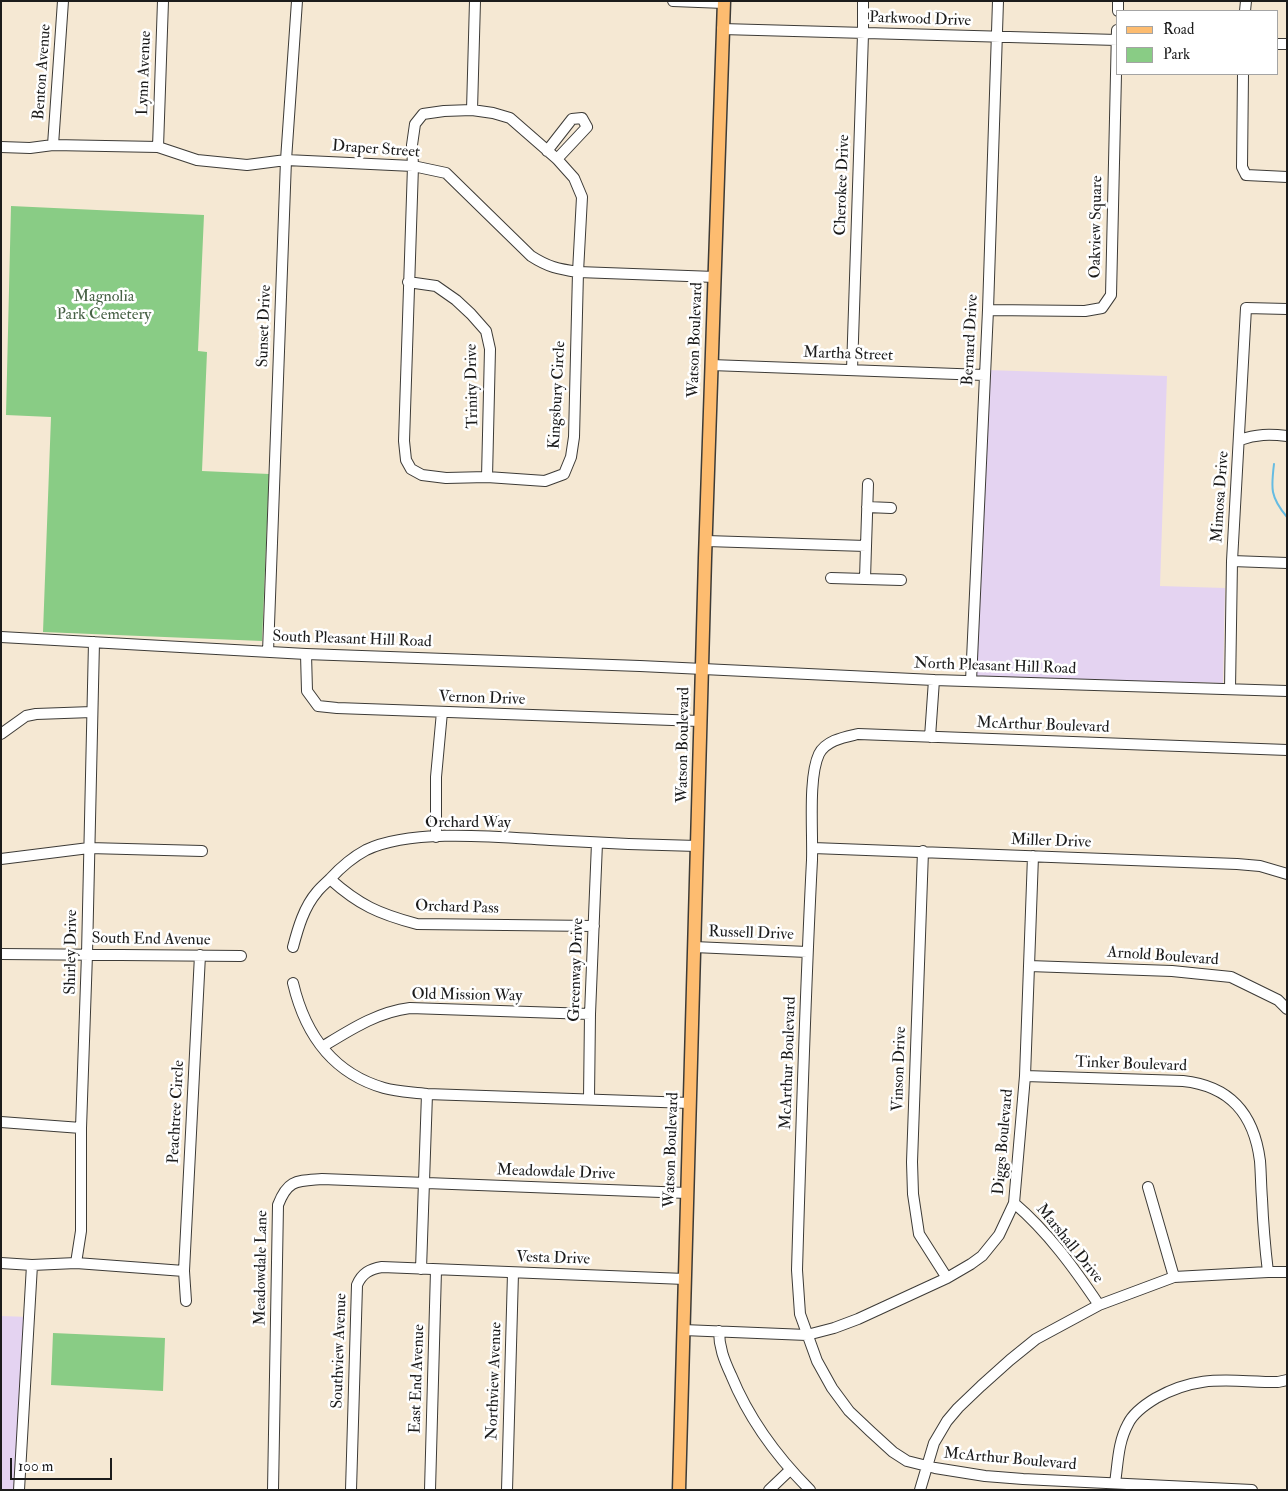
<!DOCTYPE html>
<html>
<head>
<meta charset="utf-8">
<style>
  body { margin:0 }
  #map { position:relative; width:1288px; height:1491px; overflow:hidden; background:#f5e8d3; font-family:"IM FELL Double Pica",serif }
  canvas { display:block }
  .frame { position:absolute; inset:0; border:2px solid #1c1c1c; pointer-events:none }
  .legend { position:absolute; left:1116px; top:10px; width:162px; height:65px; box-sizing:border-box; background:#fff; border:1px solid #a4a4a4; margin:0; padding:6px 9px; list-style:none; font-size:15px; color:#1c1c1c }
  .legend li { display:flex; align-items:center; gap:10px; height:25px }
  .legend b { width:25px; border:1px solid #a4a4a4 }
  .scale { position:absolute; left:10px; top:1458px; width:102px; height:22px; box-sizing:border-box; border:2px solid #1c1c1c; border-top:0; padding-left:6px; font-size:15px; line-height:18px; white-space:nowrap; color:#1c1c1c; -webkit-text-stroke:4px #fff; paint-order:stroke }
</style>
</head>
<body>
<div id="map">
<canvas width="1288" height="1491"></canvas>
<div class="frame"></div>
<ul class="legend">
<li><b style="height:6px;background:#fdbc70"></b>Road</li>
<li><b style="height:14px;background:#89cc85"></b>Park</li>
</ul>
<div class="scale">100 m</div>
</div>
<script>
const c = document.querySelector('canvas').getContext('2d');
c.lineJoin = 'round';
function fill(path, color) {
  c.fillStyle = color;
  c.fill(path, 'evenodd');
}
function strokePath(path, color, width, dash) {
  c.strokeStyle = color;
  c.lineWidth = width;
  c.lineCap = dash ? 'butt' : 'round';
  c.setLineDash(dash || []);
  c.stroke(path);
}
function drawText(font, color, halo, rows, align = 'center') {
  c.font = font + ' "IM FELL Double Pica",serif';
  c.lineWidth = 5;
  c.setLineDash([]);
  c.textBaseline = 'middle';
  c.strokeStyle = halo;
  c.fillStyle = color;
  for (const [text, x, y, turn = 0] of rows) {
    c.save();
    c.translate(x, y);
    c.rotate((+turn || 0) * Math.PI / 180);
    c.textAlign = isNaN(turn) ? turn : align;
    if (halo) c.strokeText(text, 0, 0);
    c.fillText(text, 0, 0);
    c.restore();
  }
}
const built = new Path2D(`
  M987,370l180,6 -7,210 65,2 -2,95 -247,-6z
  M1,1316l28,1 -10,173h-18z`);
const green = new Path2D(`
  M11,206l193,9 -6,136 9,1 -5,119 67,3 -7,167 -219,-9 8,-215 -45,-2z
  M53,1333l112,5 -2,53 -112,-6z`);
const stream = new Path2D(`
  M1274,464c-3,24 -4,33 13,53`);
const minor = new Path2D(`
  M673,1l51,2
  M1118,11v-10
  M1245,11l1,-10
  M722,29l395,11
  M1277,44h10
  M1243,74l-1,93 4,8 41,2
  M472,110l21,3 17,5 47,41 17,19 8,19 -4,75 -4,165 -3,20 -7,17 -19,7 -58,-4 -41,1 -24,-3 -11,-6 -5,-9 -2,-19 9,-275 -1,-21 3,-21 8,-10 21,-3z
  M472,110l3,-109
  M53,145l10,-144
  M1,147l29,1 23,-3 105,2 39,13 50,5 39,-5 127,6 33,7 85,83c17,11 27,13 47,16l137,5
  M158,147l5,-146
  M547,151l25,-32 10,-1 5,9 -30,32
  M408,282l28,4 20,14 15,14 15,17 4,18 -3,128
  M988,310l97,1 17,-3 9,-13 6,-265
  M711,365l273,10
  M852,370l11,-336v-33
  M1240,440c16,-6 30,-6 47,-4
  M867,507l24,1
  M706,541l160,5 2,-62
  M866,546l-1,33 36,1
  M1232,561l55,2
  M831,578l34,1
  M1,637l305,17 334,12 294,14 353,11
  M268,652l18,-492 11,-159
  M306,654l1,37 11,15 19,2 363,13
  M971,681l17,-371 10,-309
  M1230,689l2,-128 14,-253 41,1
  M1,734l25,-18 10,-2 56,-2
  M930,737l4,-57
  M436,837v-60l6,-65
  M813,848l424,16 23,2 27,8
  M923,851l-11,311 1,32 6,40 28,44
  M1,859l88,-11 113,3
  M330,879c29,26 49,35 87,45l177,2
  M293,947c5,-19 11,-40 24,-55 4,-5 9,-9 13,-13 11,-12 21,-21 36,-29 46,-22 133,-13 184,-10 49,3 98,5 147,6
  M694,947l113,5
  M1,954l240,2
  M1029,966l143,5 59,6 47,23 9,9
  M293,983c12,51 39,90 91,105 14,4 29,4 43,6l263,9
  M322,1047c28,-17 55,-35 88,-39l180,6
  M1025,1076l158,5c47,5 71,33 77,80 1,13 1,26 2,38 1,24 3,48 6,73
  M589,1098l1,-84 7,-171
  M1,1122l80,6
  M1148,1187l26,90
  M1014,1203c34,29 60,65 85,102
  M1,1263l31,2 44,-2 108,8 16,-316
  M76,1263l5,-32v-103l6,-174 7,-312
  M421,1269l6,-175
  M184,1271l2,30
  M683,1330l124,5 27,-7 24,-9 89,-41 24,-14 11,-8 17,-21 15,-32 11,-127 8,-220
  M719,1331c0,16 5,29 12,44 18,44 45,81 79,115
  M1115,1483c3,-20 3,-41 13,-59 5,-11 18,-20 28,-26 45,-25 74,-16 122,-16l9,-2
  M19,1490l13,-225
  M273,1490l5,-285c10,-26 19,-24 44,-26l365,14
  M351,1490l6,-205c5,-12 13,-16 25,-18l303,12
  M430,1490l6,-220
  M507,1490l6,-217
  M769,1490l21,-20
  M920,1490l14,-47 13,-22 11,-13 23,-22 29,-26 26,-21 63,-34 75,-28 94,-5h19
  M1252,1490l-229,-11 -38,-3 -50,-8 -28,-7 -14,-9 -23,-21 -21,-20 -17,-23 -15,-27 -17,-47 -3,-44c4,-137 8,-274 15,-410 1,-28 -4,-83 7,-106 7,-14 26,-17 39,-20l429,16`);
const major = new Path2D(`
  M679,1490l26,-932 19,-557`);
const streetNames = [
  ["Parkwood Drive",920,20,2],
  ["Benton Avenue",43,72,-86],
  ["Lynn Avenue",145,73,-88],
  ["Draper Street",376,150,4],
  ["Cherokee Drive",843,185,-88],
  ["Oakview Square",1097,227,-89],
  ["Sunset Drive",265,326,-88],
  ["Watson Boulevard",696,340,-88],
  ["Bernard Drive",971,340,-87],
  ["Martha Street",848,355,2],
  ["Trinity Drive",473,386,-91],
  ["Kingsbury Circle",558,395,-87],
  ["Mimosa Drive",1221,497,-86],
  ["South Pleasant Hill Road",352,640,2],
  ["North Pleasant Hill Road",995,667,2],
  ["Vernon Drive",482,699,2],
  ["McArthur Boulevard",1043,726,2],
  ["Watson Boulevard",684,745,-89],
  ["Orchard Way",468,824],
  ["Miller Drive",1051,842,2],
  ["Orchard Pass",457,908,2],
  ["Russell Drive",751,934,2],
  ["South End Avenue",151,940,1],
  ["Shirley Drive",72,952,-89],
  ["Arnold Boulevard",1163,957,4],
  ["Greenway Drive",577,970,-88],
  ["Old Mission Way",467,996,1],
  ["McArthur Boulevard",789,1063,-88],
  ["Tinker Boulevard",1131,1065,2],
  ["Vinson Drive",900,1069,-88],
  ["Peachtree Circle",177,1112,-87],
  ["Diggs Boulevard",1004,1142,-85],
  ["Watson Boulevard",672,1150,-88],
  ["Meadowdale Drive",556,1173,2],
  ["Marshall Drive",1069,1244,51],
  ["Vesta Drive",553,1259,2],
  ["Meadowdale Lane",262,1268,-89],
  ["Southview Avenue",340,1351,-88],
  ["East End Avenue",418,1379,-88],
  ["Northview Avenue",495,1381,-88],
  ["McArthur Boulevard",1010,1460,5]
];
const parkNames = [
  ["Magnolia",104,298],
  ["Park Cemetery",104,316]
];
fill(built, '#e4d3f1');
fill(green, '#89cc85');
strokePath(stream, '#66bce2', 2);
strokePath(minor, '#3d3b37', 12);
strokePath(major, '#3d3b37', 15);
strokePath(minor, '#fff', 10);
strokePath(major, '#fdbc70', 12);
drawText('16px', '#1c1c1c', '#fff', streetNames);
drawText('16px', '#486246', '#fff', parkNames);
</script>
</body>
</html>
